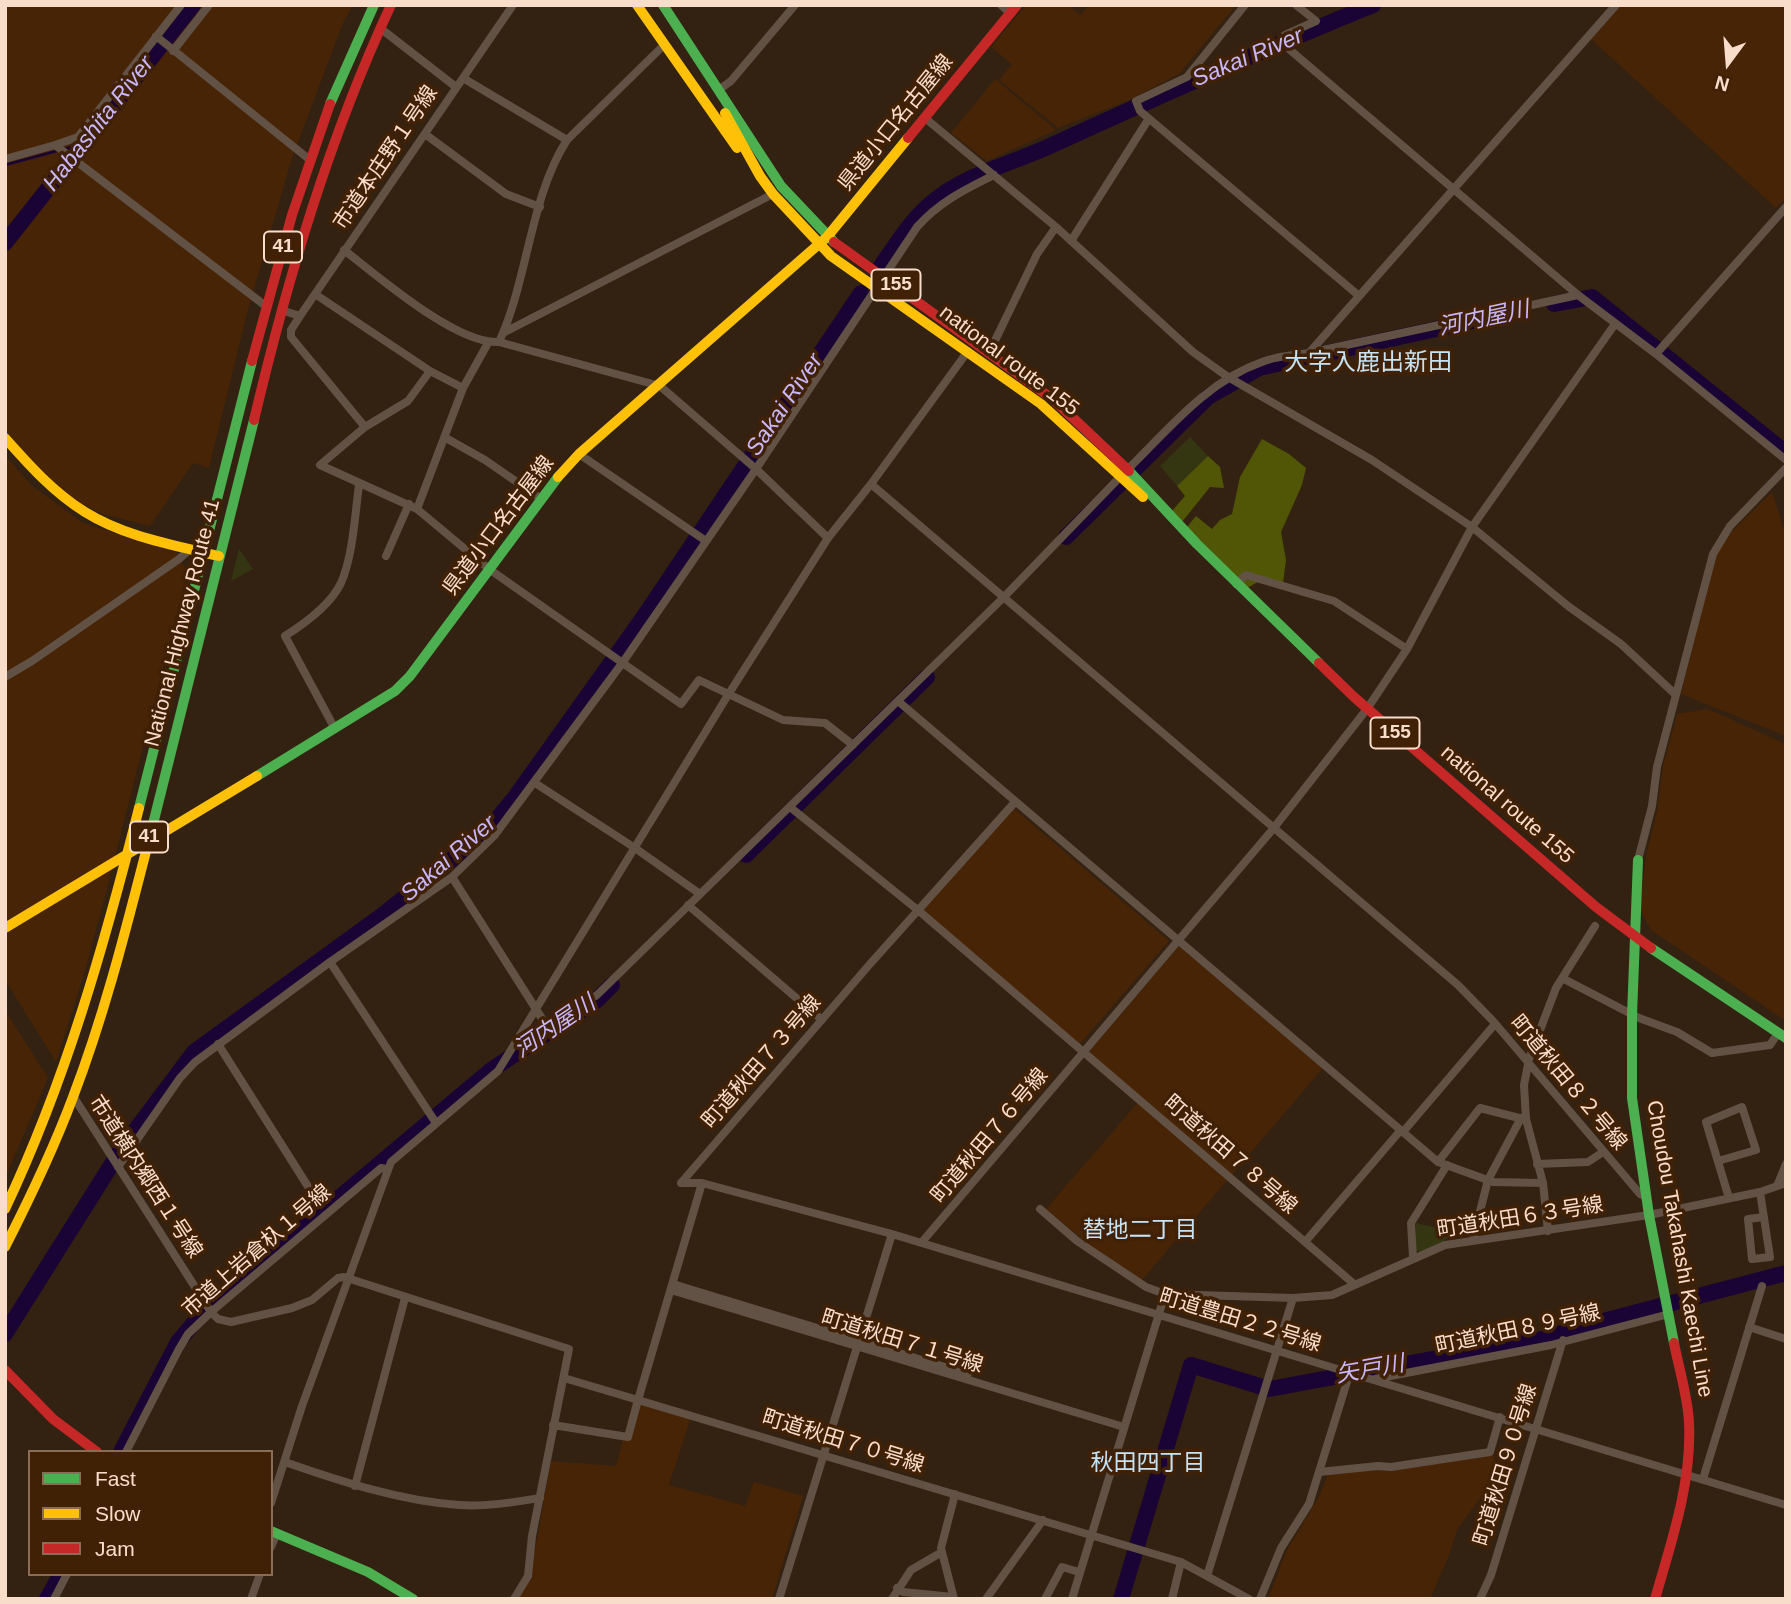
<!DOCTYPE html>
<html>
<head>
<meta charset="utf-8">
<style>
  body { margin:0 }
  #map { position:relative; width:1791px; height:1604px; overflow:hidden; background:#332212; font-family:Arial,sans-serif }
  canvas { display:block }
  .frame { position:absolute; inset:0; border:7px solid #f9ddcb; pointer-events:none }
  .legend { position:absolute; left:28px; top:1450px; width:245px; height:126px; box-sizing:border-box; background:#412105; border:2px solid #8b6c54; margin:0; padding:9px 12px; list-style:none; font-size:21px; color:#f9ddcb }
  .legend li { display:flex; align-items:center; gap:14px; height:35px }
  .legend b { width:35px; border:2px solid #8b6c54 }
  .north { position:absolute; left:1693px; top:28px; width:70px; height:70px; -webkit-text-stroke:5px #412105; paint-order:stroke; rotate:196deg; font-size:19px; font-weight:700; line-height:28px; text-align:center; color:#f9ddcb }
  .north::after { content:''; display:block; margin:auto; width:24px; height:32px; background:#f9ddcb; clip-path:polygon(50% 0,100% 100%,50% 72%,0 100%) }
</style>
</head>
<body>
<div id="map">
<canvas width="1791" height="1604"></canvas>
<div class="frame"></div>
<ul class="legend">
<li><b style="height:9px;background:#4caf50"></b>Fast</li>
<li><b style="height:9px;background:#ffc107"></b>Slow</li>
<li><b style="height:9px;background:#c62828"></b>Jam</li>
</ul>
<div class="north">N</div>
</div>
<script>
const c = document.querySelector('canvas').getContext('2d');
c.lineJoin = 'round';
function fill(path, color) {
  c.fillStyle = color;
  c.fill(path, 'evenodd');
}
function strokePath(path, color, width, dash) {
  c.strokeStyle = color;
  c.lineWidth = width;
  c.lineCap = dash ? 'butt' : 'round';
  c.setLineDash(dash || []);
  c.stroke(path);
}
function drawText(font, color, halo, rows, align = 'center') {
  c.font = font + ' Arial,"Noto Sans JP",sans-serif';
  c.lineWidth = 7;
  c.setLineDash([]);
  c.textBaseline = 'middle';
  c.strokeStyle = halo;
  c.fillStyle = color;
  for (const [text, x, y, turn = 0] of rows) {
    c.save();
    c.translate(x, y);
    c.rotate((+turn || 0) * Math.PI / 180);
    c.textAlign = isNaN(turn) ? turn : align;
    if (halo) c.strokeText(text, 0, 0);
    c.fillText(text, 0, 0);
    c.restore();
  }
}
const built = new Path2D(`
  M5,5h348l-10,18 -51,135 -44,151 -39,159 -16,-5 -43,63 -47,-12 -33,-16 -36,-32 -29,-35z
  M1026,5h42l12,10 9,-10h147l-57,69 -52,27 -69,27 -59,-48 13,-16 -21,-17z
  M1621,5h165v192l-10,11 -185,-169z
  M995,79l61,51 -69,31 -36,-28z
  M5,455l26,30 52,38 94,30 10,19 -78,309 -25,93 -28,88 -51,-82z
  M1772,492l14,44v200l-105,-42 33,-136 10,-19z
  M1708,709l78,35v277l-135,-91 -11,-21 6,-53 11,-44 6,-45 14,-53z
  M1011,806l158,135 -90,104 -157,-134z
  M1179,946l144,122 -181,212 -54,-36 -42,-35 95,-110 -53,-46z
  M5,1010l43,68 -43,100z
  M633,1400l58,17 -22,68 76,21 9,-24 49,14 -31,103h-255l14,-26 20,-112 65,5z
  M1493,1454l3,15 -4,13 -35,48 -9,28 -18,41h-162l19,-49 32,-53 9,-23 118,-11 20,-6z`);
const green = new Path2D(`
  M1190,437l18,19 -31,30 -17,-20z
  M239,549l14,20 -22,12z
  M1416,1223l34,8 -1,7 -5,2 1,3 -25,9 -5,-3z`);
const forest = new Path2D(`
  M1262,439l27,15 17,14 -4,17 -21,47 5,28 -3,23 -20,-4 -16,9 -60,-61 9,-11 16,13 8,-9 12,-6 8,-37z
  M1208,456l12,11 4,21 -14,-1 -28,35 -10,-11 13,-15 -8,-10z`);
const stream = new Path2D(`
  M5,165l78,-21`);
const river = new Path2D(`
  M5,243l188,-238
  M881,266c17,-24 31,-48 54,-66 34,-27 76,-36 115,-54 107,-49 214,-97 323,-141
  M1554,304l38,-7 194,156
  M1066,537l142,-140 51,-29 218,-48
  M746,855l181,-178
  M5,1334l117,-186 72,-96 190,-138 104,-84 28,-34 127,-178 218,-325
  M121,1452l57,-110 25,-30 288,-242 106,-70 15,-15
  M47,1599l14,-25
  M1121,1599l70,-234 78,24 283,-52 17,-7 217,-57`);
const street = new Path2D(`
  M1001,5l9,8
  M1245,5l-58,72 -51,24 4,10 218,184
  M1296,5l20,16 -31,14 5,15 288,245 78,59 130,106
  M380,28l76,59
  M156,36l154,124
  M173,51l36,-46
  M463,78l104,62
  M720,89l11,-8 64,-76
  M925,118l131,109 137,125 35,25 144,83 100,67 96,79 53,38 54,50
  M425,134l81,60 34,13
  M55,145l23,-8 103,-132
  M5,159l50,-14 212,162
  M1071,241l77,-121
  M344,250c35,27 113,95 155,92l161,44 96,83 72,69
  M315,294l115,77 33,17
  M281,310l19,6 213,-311
  M300,316l-9,14v7l74,90
  M503,333l270,-139
  M499,342c29,-62 31,-145 68,-202l97,-95
  M989,353l48,-99 19,-27
  M1309,353l269,-58
  M1656,354l130,-147
  M430,371l-22,30 -43,26 -45,38 97,44 72,60 192,135 18,-24 84,40 42,3 28,22
  M446,438l39,22 55,38
  M579,454l127,87
  M1128,469c40,-39 79,-88 134,-107 14,-6 32,-7 47,-9l307,-348
  M871,484l587,501 35,36 147,173 7,3
  M417,509l46,-121 25,-45
  M386,556l23,-52
  M1236,584l10,-9 88,26 73,48
  M5,677l27,-16 147,-102 11,-10
  M898,701l540,461 55,20 50,1
  M335,729l-50,-93c19,-12 46,-32 56,-53 12,-27 14,-69 18,-98
  M535,783l100,65 65,46
  M790,807l129,104 435,373
  M1638,860l14,-54 5,-39 56,-213 17,-28 56,-58
  M452,877l96,151 49,-33 406,-397 117,-121
  M688,905l134,115
  M330,962l106,161
  M1562,978l77,40 38,14 35,21 58,-8 8,-12
  M218,1044l96,152
  M73,1096l138,216 7,7 13,3 61,-14 20,-8 26,-22 6,-1 225,72 -37,187 -4,40 -14,23
  M1403,1132l92,-108
  M1718,1161l38,-11 -14,-43 -36,15 23,76
  M1438,1162l42,-54 43,11
  M1537,1164l51,-2 15,-10
  M118,1167l62,-89 15,-16 135,-100 122,-85 42,-41 129,-174 133,-193 161,-242c22,-25 47,-37 77,-52
  M681,1183h21l190,51 894,271
  M681,1183l189,-219 145,-162
  M702,1183l-64,217 543,162 68,37
  M1777,1186l9,-22
  M1760,1192l10,65 -18,2 -4,-40 16,-2
  M1040,1209l37,32 69,46 19,7
  M1548,1231l-5,-48 -17,-64 -2,-34 5,-26 27,-71 39,-62
  M1473,1239l15,-59 33,-62
  M922,1242l351,-413 94,-120 40,-60 65,-122 143,-203
  M1305,1242l95,-111
  M1413,1257l-2,-34 36,-58
  M673,1284l295,90
  M671,1290l453,137
  M1749,1327l37,12
  M1375,1379l176,-34 118,-31
  M553,1425l75,12 10,-37 -74,-22
  M126,1452l53,-103 9,-15 23,-22 170,-144 6,1
  M285,1462c54,19 116,39 174,43 27,2 55,-3 81,-7
  M1319,1472l59,-6 13,1 99,-15 10,-35
  M1703,1479l59,-193
  M355,1486l50,-188
  M271,1503l31,-97 89,-244 107,-91 230,-376 100,-157 43,-54 97,-133
  M271,1547l6,-14
  M942,1552l12,47
  M1207,1576l86,-278
  M897,1588l6,4 50,5
  M54,1599l13,-25
  M251,1599l9,-25
  M779,1599l113,-365
  M892,1599l19,-29 31,-18 -1,-4 14,-54
  M986,1599l57,-79
  M1045,1599l17,-32 17,5
  M1072,1599l93,-305 128,4 39,-3 113,-50 204,-30 111,-23 26,-9
  M1172,1599l9,-37
  M1260,1599l21,-51 28,-44 41,-132
  M1480,1599l11,-24 72,-235`);
const fast = new Path2D(`
  M663,5l118,181 53,56
  M330,104l44,-99
  M1129,471l68,73 122,119
  M257,776l138,-85 15,-15 148,-199
  M139,808l113,-447
  M151,832l103,-412
  M1638,860l-6,155v83l17,117 25,128
  M1651,948l135,90
  M271,1531l97,41 45,27`);
const slow = new Path2D(`
  M637,5l100,143
  M725,113l35,63 13,18 58,62 210,148 102,93
  M5,438c24,27 49,55 80,74 40,25 89,33 134,44
  M558,477l21,-23 248,-217 81,-99
  M5,928l252,-152
  M5,1209c61,-129 99,-263 134,-401
  M5,1247c25,-49 49,-99 68,-150 33,-86 55,-176 78,-265`);
const jam = new Path2D(`
  M908,138l109,-133
  M834,242l220,158 75,71
  M252,361l40,-146 38,-111
  M254,420c34,-143 75,-282 137,-415
  M1319,663l35,34 242,210 55,41
  M5,1370l48,49 44,33
  M1655,1599c16,-56 37,-116 34,-176 -1,-26 -10,-54 -15,-80`);
const shields = [
  [283,247,38],
  [896,285,49],
  [1395,733,49],
  [149,837,38]
];
const shieldNames = [
  ["41",283,247],
  ["155",896,285],
  ["155",1395,733],
  ["41",149,837]
];
const streetNames = [
  ["県道小口名古屋線",896,123,-51],
  ["市道本庄野１号線",386,158,-56],
  ["national route 155",1009,361,37],
  ["県道小口名古屋線",499,526,-53],
  ["National Highway Route 41",183,623,-76],
  ["national route 155",1507,805,41],
  ["町道秋田７３号線",762,1062,-49],
  ["町道秋田８２号線",1568,1083,50],
  ["町道秋田７６号線",990,1136,-50],
  ["町道秋田７８号線",1230,1155,41],
  ["市道横内郷西１号線",145,1177,57],
  ["町道秋田６３号線",1520,1218,-9],
  ["Choudou Takahashi Kaechi Line",1679,1249,80],
  ["市道上岩倉杁１号線",257,1251,-41],
  ["町道豊田２２号線",1240,1321,17],
  ["町道秋田８９号線",1518,1330,-12],
  ["町道秋田７１号線",902,1342,17],
  ["町道秋田７０号線",843,1442,17],
  ["町道秋田９０号線",1506,1465,-73]
];
const waterNames = [
  ["Sakai River",1248,58,-23],
  ["Habashita River",99,124,-52],
  ["河内屋川",1484,319,-12],
  ["Sakai River",785,405,-56],
  ["Sakai River",449,859,-41],
  ["河内屋川",555,1027,-34],
  ["矢戸川",1370,1370,-10]
];
const neighbourhoodNames = [
  ["替地二丁目",1140,1231],
  ["秋田四丁目",1148,1464]
];
const quarterNames = [
  ["大字入鹿出新田",1368,363]
];
fill(built, '#472406');
fill(green, '#343612');
fill(forest, '#505605');
strokePath(stream, '#1a0335', 2.5);
strokePath(river, '#1a0335', 16);
strokePath(street, '#625245', 8);
strokePath(fast, '#4caf50', 10);
strokePath(slow, '#ffc107', 10);
strokePath(jam, '#c62828', 10);
for (const [x, y, w] of shields) {
  const box = new Path2D();
  box.roundRect(x - w / 2, y - 15.5, w, 31, 5);
  c.fillStyle = '#412105';
  c.fill(box);
  strokePath(box, '#f9ddcb', 2);
}
drawText('bold 19px', '#f9ddcb', null, shieldNames);
drawText('21px', '#f9ddcb', '#412105', streetNames);
drawText('italic 23px', '#c9b7fb', '#412105', waterNames);
drawText('23px', '#c6e3f6', '#412105', neighbourhoodNames);
drawText('24px', '#c6e3f6', '#412105', quarterNames);
</script>
</body>
</html>
